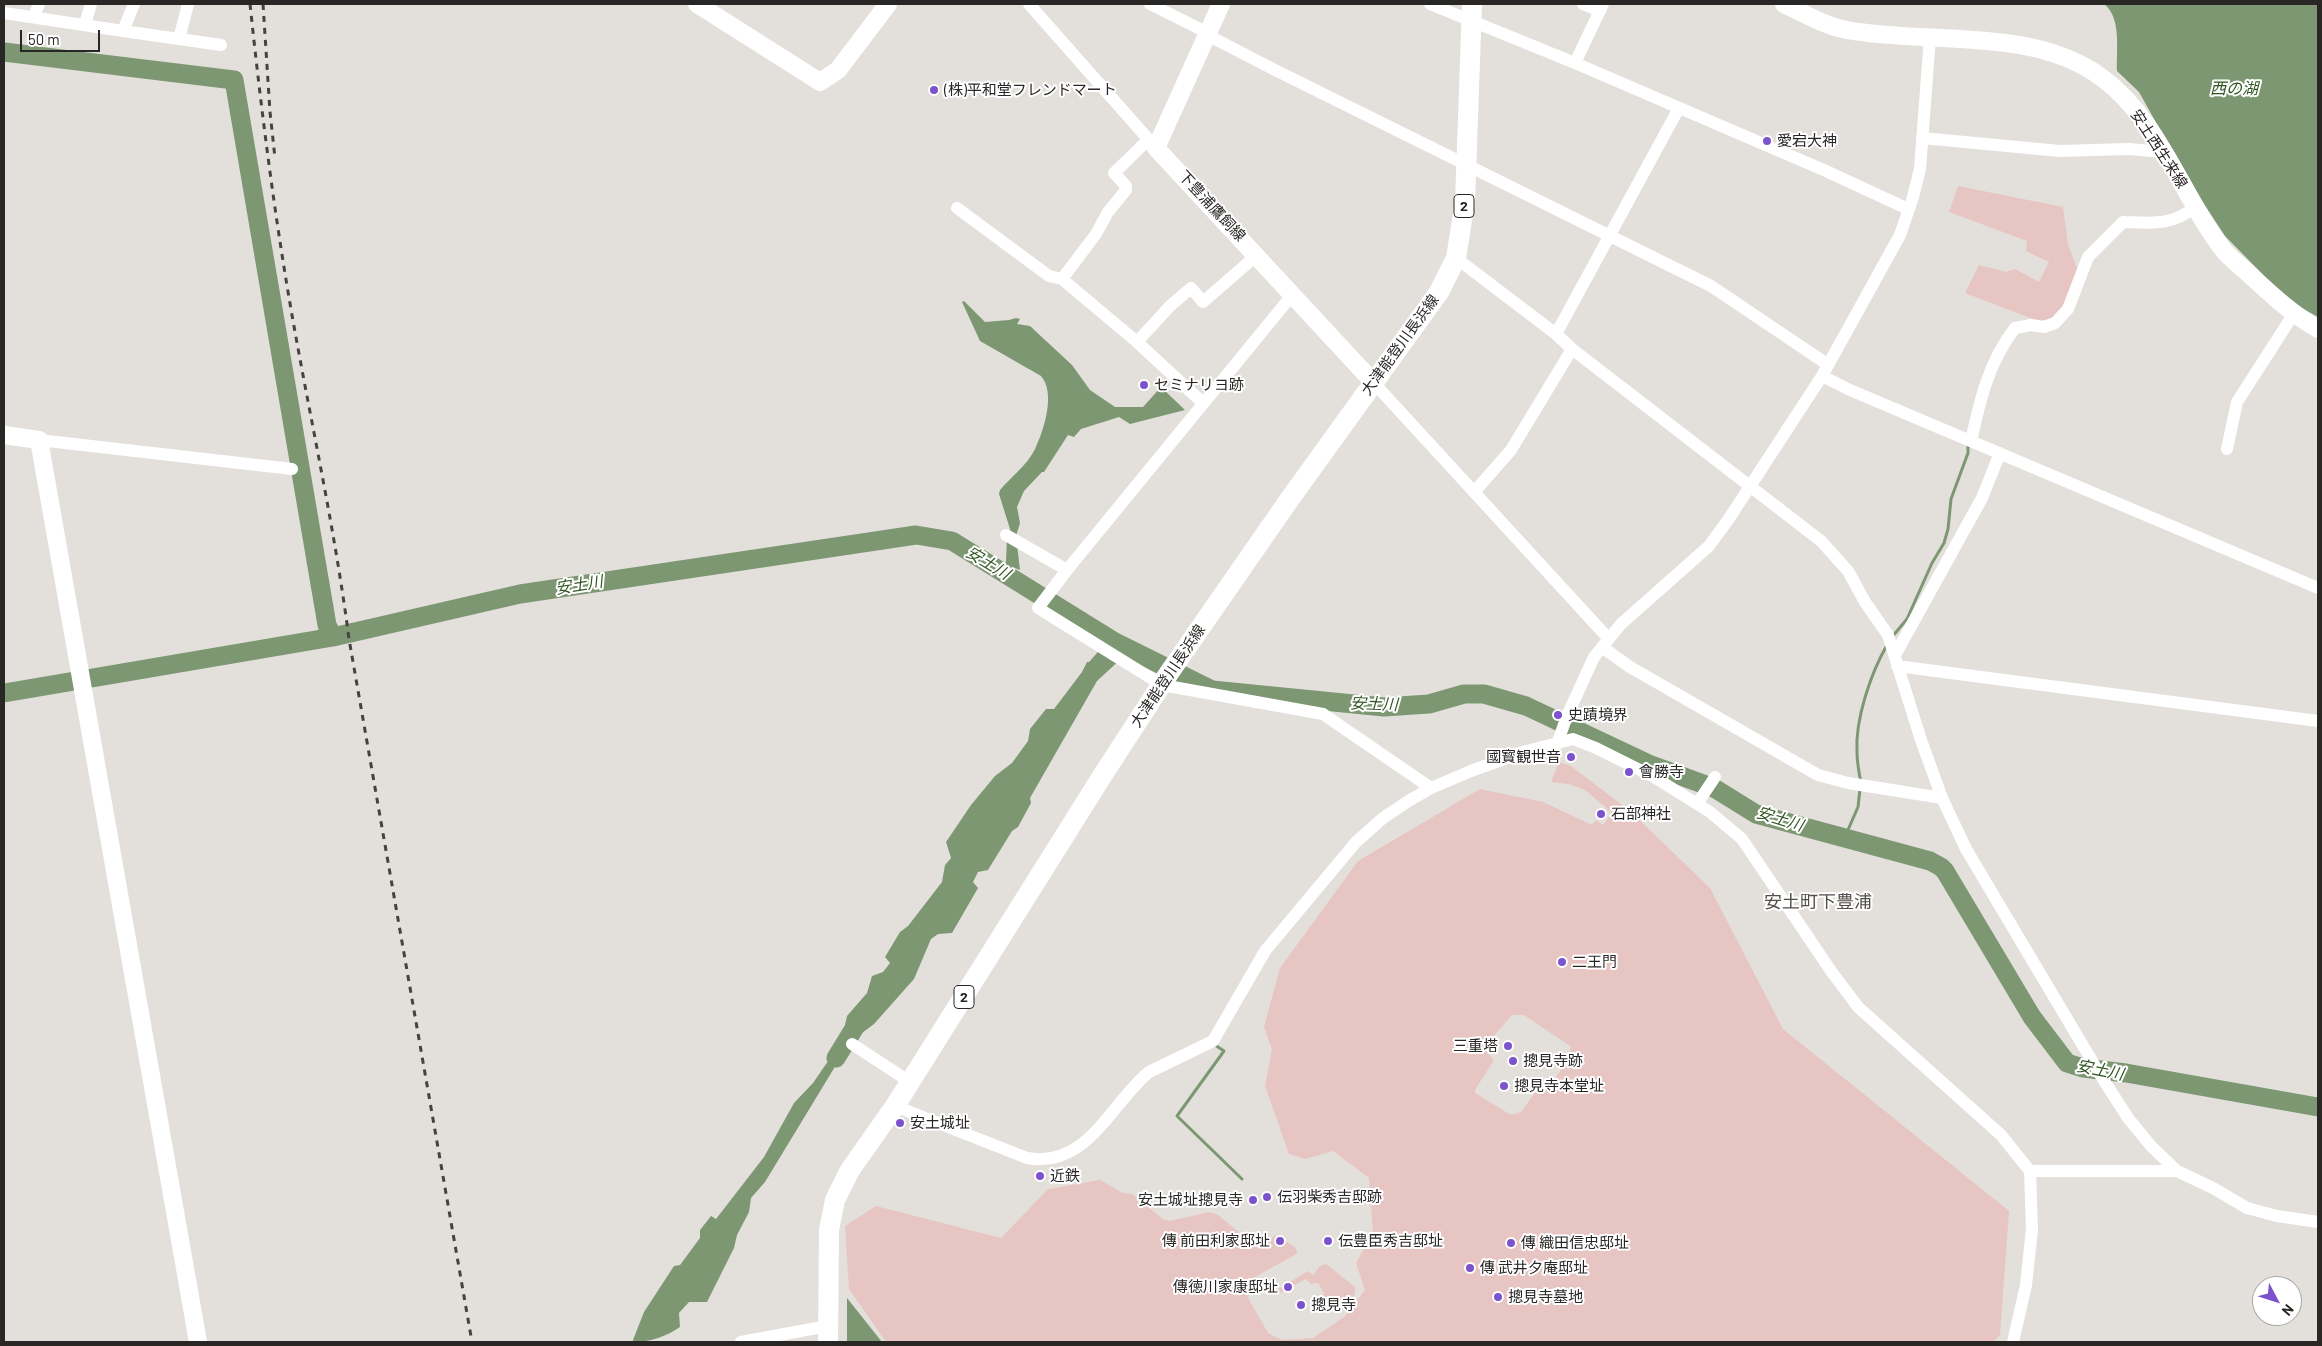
<!DOCTYPE html>
<html>
<head>
<meta charset="utf-8">
<style>
  body { margin:0 }
  #map { position:relative; width:2322px; height:1346px; overflow:hidden; background:#e3e0db; font-family:Barlow,sans-serif }
  canvas { display:block }
  .frame { position:absolute; inset:0; border:5px solid #292726; pointer-events:none }
  .north { position:absolute; left:2252px; top:1276px; width:50px; height:50px; box-sizing:border-box; background:#fff; border:1px solid #a9a9a8; border-radius:50%; rotate:130deg; font-size:14px; font-weight:700; line-height:20px; text-align:center; color:#292726 }
  .north::after { content:''; display:block; margin:auto; width:18px; height:22px; background:#7c53cc; clip-path:polygon(50% 0,100% 100%,50% 72%,0 100%) }
  .scale { position:absolute; left:20px; top:30px; width:80px; height:22px; box-sizing:border-box; border:2px solid #292726; border-top:0; padding-left:6px; font-size:15px; line-height:18px; white-space:nowrap; color:#292726; -webkit-text-stroke:4px #fff; paint-order:stroke }
</style>
</head>
<body>
<div id="map">
<canvas width="2322" height="1346"></canvas>
<div class="frame"></div>
<div class="north">N</div>
<div class="scale">50 m</div>
</div>
<script>
const c = document.querySelector('canvas').getContext('2d');
c.lineJoin = 'round';
function fill(path, color) {
  c.fillStyle = color;
  c.fill(path, 'evenodd');
}
function strokePath(path, color, width, dash) {
  c.strokeStyle = color;
  c.lineWidth = width;
  c.lineCap = dash ? 'butt' : 'round';
  c.setLineDash(dash || []);
  c.stroke(path);
}
function drawText(font, color, halo, rows, align = 'center') {
  c.font = font + ' Barlow,"Noto Sans JP",sans-serif';
  c.lineWidth = 4;
  c.setLineDash([]);
  c.textBaseline = 'middle';
  c.strokeStyle = halo;
  c.fillStyle = color;
  for (const [text, x, y, turn = 0] of rows) {
    c.save();
    c.translate(x, y);
    c.rotate((+turn || 0) * Math.PI / 180);
    c.textAlign = isNaN(turn) ? turn : align;
    if (halo) c.strokeText(text, 0, 0);
    c.fillText(text, 0, 0);
    c.restore();
  }
}
const green = new Path2D(`
  M1958,186l105,21 5,38 11,28 -13,33 -11,14 -17,1 -73,-28 14,-28 27,7 9,-3 24,13 10,-20 -23,-11 1,-10 -78,-29z
  M1559,762l12,4 59,45 80,77 73,141 226,182 -9,124 -7,7h-1107l-37,-53 -4,-63 31,-20 125,32 47,-49 52,-9 23,13 9,1 31,25 6,2 41,-9 8,3 40,33 6,-1 10,-11h3l19,12 1,5 -4,3 -38,21 -7,21 20,35 14,7 31,-2 31,-21 21,-27 -9,-27 17,-31 -4,-54 -36,-27 -28,8 -16,-5 -24,-68 7,-37 -8,-22 16,-59 78,-107 122,-72 63,13 49,23 4,-5 7,5 8,-11v-2l-26,-22 -16,-6 -18,-2zM1512,1015h12l46,31 1,10 -20,28 -12,3 -18,25 -10,3 -36,-22v-3l19,-30 -9,-10v-4z
  M1326,1264l29,23v7l-15,18c-9,0 -14,-7 -18,-15l2,-4 -6,-10 -7,1 -5,-5 -28,15 -1,-4 31,-19 5,4 7,-9z`);
const water = new Path2D(`
  M2104,4h214v313l-29,-16 -64,-65 -38,-58 -48,-86 -22,-21c-1,-21 5,-53 -13,-67z
  M964,301l21,21 24,-2 7,-2 4,1 -3,5 13,2 42,39 18,25 25,17h28l18,-20 24,23 -55,14 -11,-7 -38,12 -7,8 -6,-2 -24,37h-2l-18,19 -7,16 3,16 -4,13 4,34 -18,-7 4,-1 1,-25 3,-8 -11,-35 1,-4c11,-13 28,-26 35,-41 9,-19 21,-56 6,-73l-61,-35 -18,-39z
  M1104,645l19,12 -26,24 -67,117 1,5 -13,24 -6,4 -24,39 -10,2 -5,10 5,6 -26,45 -14,1 -7,5 -17,40 -40,45 -16,12 -13,-11 2,-9 20,-23 5,-17 11,-4 7,-9 -5,-6 15,-25 8,-6 34,-44 3,-17 6,-7 -5,-16 25,-37 24,-29 17,-13 16,-22 2,-12 16,-20h8l28,-37 5,-10h2z
  M846,1035l7,2 -88,145 -14,16 -2,14 -12,23 -3,13 -27,54h-18l-10,11 1,14c-13,9 -30,15 -46,15l-1,-2 11,-28 30,-46 6,-1 20,-27v-8l11,-14 5,3 48,-62 30,-54 19,-20z
  M847,1298l35,44h-35z`);
const stream = new Path2D(`
  M1892,637l15,-18 25,-56 12,-20 4,-14 3,-30 17,-46v-9
  M1861,783c-2,-10 -4,-21 -4,-31 -2,-33 14,-79 30,-107
  M1844,839l14,-32 2,-18
  M1215,1045l9,6 -47,65 65,63`);
const river = new Path2D(`
  M4,52l230,28 93,545 6,12
  M4,693l329,-56 187,-43 396,-59 36,6 163,101 97,48 172,17 45,-3 35,-10h20l42,12 125,59 63,23 42,26 174,47 11,6 4,4 87,146 35,46 16,5 43,5 192,34
  M836,1058l30,-49`);
const street = new Path2D(`
  M1029,4l127,144
  M1150,4l58,29 3,4 64,33 436,216 116,78
  M1430,4l145,59 251,108 82,38
  M1583,4l17,7
  M4,13l119,18 11,-27
  M34,16l5,-12
  M85,24l6,-20
  M123,31l98,14
  M179,39l9,-35
  M1575,63l28,-59
  M1679,108l-123,226 16,15 249,192 27,30 17,31 23,33 33,105 21,58 24,51 135,227 27,42 23,28 26,25 36,17 34,20 30,8 41,6
  M1922,138l138,13 69,-2 34,3
  M957,208l92,68 13,3 75,63 66,61
  M1456,258l100,76
  M1062,279l34,-45 12,-22 18,-22v-4l-12,-13 35,-34
  M1293,294l-226,276 -29,38 124,77 161,29 108,74
  M1137,342l33,-36 21,-18 12,14 54,-47
  M1822,376l28,14 468,198
  M1373,382l235,256
  M39,440l253,29
  M1971,441c9,-41 18,-80 44,-113l16,-3 13,2 11,-4 13,-14 20,-52 35,-35c31,1 47,4 73,-15
  M2227,449l10,-47 56,-87
  M1475,491l36,-41 61,-101
  M1006,535l61,35
  M1602,647l28,20 188,108 30,8 94,15
  M1895,655l87,-157 18,-45
  M1897,666l421,55
  M1557,744l10,-28 27,-59 27,-33 88,-78 19,-26 94,-144 78,-141 13,-38 7,-28 10,-132
  M1697,804l18,-27
  M852,1044l58,38
  M895,1106l132,52c60,11 84,-55 122,-86l64,-31 52,-90 91,-109 27,-24 27,-18 21,-12 40,-17 52,-19 50,-13 23,9 58,29 56,35 32,27 89,132 27,36 143,128 29,36 2,58 -6,56 -13,57
  M2030,1171h147
  M741,1342l87,-16`);
const secondary = new Path2D(`
  M697,4l123,78 18,-12 50,-66
  M1221,4l-65,144 217,234
  M1784,4c19,9 41,22 63,26 80,15 185,-4 254,47 59,43 80,119 124,175 7,8 17,15 25,23 23,21 42,39 68,54
  M4,435l35,5 159,902`);
const primary = new Path2D(`
  M828,1342l1,-112 6,-30 15,-30 45,-64 209,-333 65,-100 120,-173 150,-208 17,-34 9,-56 7,-198`);
const rail = new Path2D(`
  M250,4c11,104 24,208 42,311 19,108 43,215 57,324l123,703
  M263,4l7,108 5,46`);
const markers = [
  [934,90,5,"#7c53cc"],
  [1767,141,5,"#7c53cc"],
  [1144,385,5,"#7c53cc"],
  [1558,715,5,"#7c53cc"],
  [1571,757,5,"#7c53cc"],
  [1629,772,5,"#7c53cc"],
  [1601,814,5,"#7c53cc"],
  [1562,962,5,"#7c53cc"],
  [1508,1046,5,"#7c53cc"],
  [1513,1061,5,"#7c53cc"],
  [1504,1086,5,"#7c53cc"],
  [900,1123,5,"#7c53cc"],
  [1040,1176,5,"#7c53cc"],
  [1267,1197,5,"#7c53cc"],
  [1253,1200,5,"#7c53cc"],
  [1280,1241,5,"#7c53cc"],
  [1328,1241,5,"#7c53cc"],
  [1511,1243,5,"#7c53cc"],
  [1470,1268,5,"#7c53cc"],
  [1288,1287,5,"#7c53cc"],
  [1498,1297,5,"#7c53cc"],
  [1301,1305,5,"#7c53cc"]
];
const shields = [
  [1464,206,20],
  [964,997,20]
];
const shieldNames = [
  ["2",1464,206],
  ["2",964,997]
];
const poiNames = [
  ["(株)平和堂フレンドマート",944,90],
  ["愛宕大神",1777,141],
  ["セミナリヨ跡",1154,385],
  ["史蹟境界",1568,715],
  ["國寳観世音",1561,757,"right"],
  ["會勝寺",1639,772],
  ["石部神社",1611,814],
  ["二王門",1572,962],
  ["三重塔",1498,1046,"right"],
  ["摠見寺跡",1523,1061],
  ["摠見寺本堂址",1514,1086],
  ["安土城址",910,1123],
  ["近鉄",1050,1176],
  ["伝羽柴秀吉邸跡",1277,1197],
  ["安土城址摠見寺",1243,1200,"right"],
  ["傳 前田利家邸址",1270,1241,"right"],
  ["伝豊臣秀吉邸址",1338,1241],
  ["傳 織田信忠邸址",1521,1243],
  ["傳 武井夕庵邸址",1480,1268],
  ["傳徳川家康邸址",1278,1287,"right"],
  ["摠見寺墓地",1508,1297],
  ["摠見寺",1311,1305]
];
const streetNames = [
  ["安土西生来線",2159,149,57],
  ["下豊浦鷹飼線",1212,206,47],
  ["大津能登川長浜線",1400,345,-54],
  ["大津能登川長浜線",1168,676,-56]
];
const waterNames = [
  ["西の湖",2234,89],
  ["安土川",988,563,31],
  ["安土川",579,585,-9],
  ["安土川",1374,704,2],
  ["安土川",1780,819,17],
  ["安土川",2100,1070,11]
];
const quarterNames = [
  ["安土町下豊浦",1818,902]
];
fill(green, '#e7c5c2');
fill(water, '#7d9773');
strokePath(stream, '#7d9773', 3);
strokePath(river, '#7d9773', 19);
strokePath(street, '#fff', 12);
strokePath(secondary, '#fff', 18);
strokePath(primary, '#fff', 20);
strokePath(rail, '#454342', 3, [6, 6]);
for (const [x, y, r, color] of markers) {
  const dot = new Path2D();
  dot.arc(x, y, r, 0, 2 * Math.PI);
  c.fillStyle = color;
  c.fill(dot);
  strokePath(dot, '#fff', 2);
}
for (const [x, y, w] of shields) {
  const box = new Path2D();
  box.roundRect(x - w / 2, y - 11.5, w, 23, 4);
  c.fillStyle = '#fff';
  c.fill(box);
  strokePath(box, '#292726', 1);
}
drawText('bold 14px', '#292726', null, shieldNames);
drawText('15px', '#292726', '#fff', poiNames, 'left');
drawText('15px', '#292726', '#fff', streetNames);
drawText('italic 16px', '#305521', '#fff', waterNames);
drawText('18px', '#524f4b', '#fff', quarterNames);
</script>
</body>
</html>
